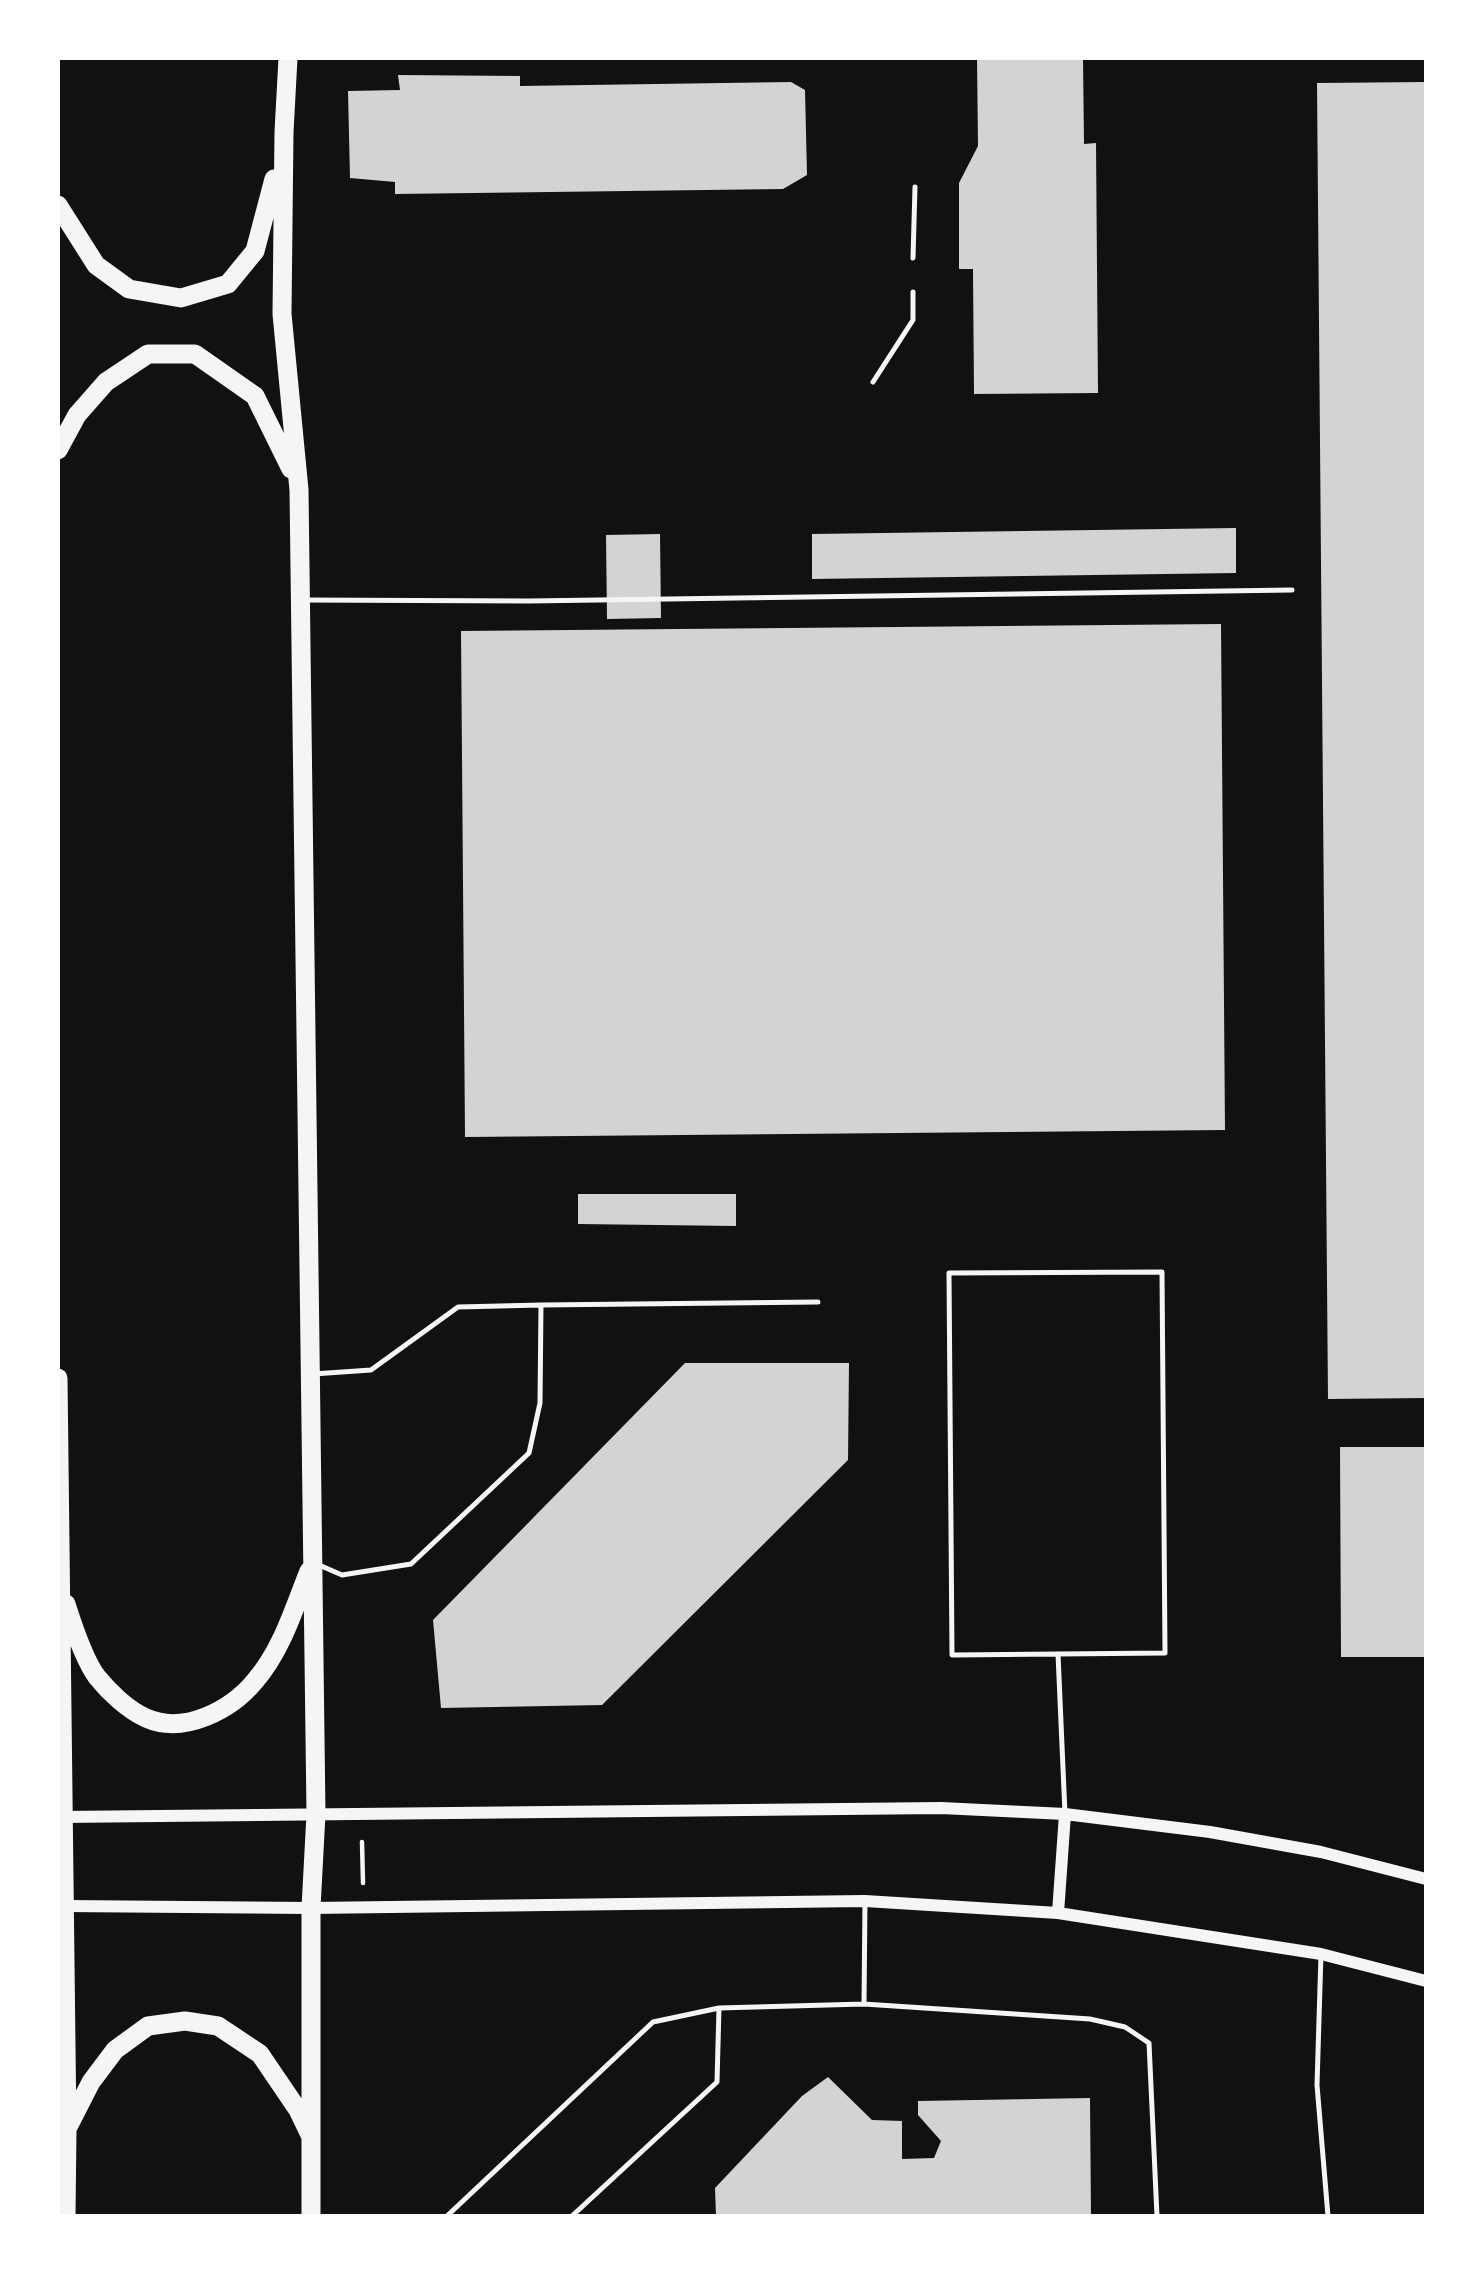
<!DOCTYPE html>
<html>
<head>
<meta charset="utf-8">
<style>
  body { margin:0 }
  #map { position:relative; width:1484px; height:2274px; overflow:hidden; background:#111; font-family:Arial,sans-serif }
  canvas { display:block }
  .frame { position:absolute; inset:0; border:60px solid #fff; pointer-events:none }
</style>
</head>
<body>
<div id="map">
<canvas width="1484" height="2274"></canvas>
<div class="frame"></div>
</div>
<script>
const c = document.querySelector('canvas').getContext('2d');
c.lineJoin = 'round';
function fill(path, color) {
  c.fillStyle = color;
  c.fill(path, 'evenodd');
}
function strokePath(path, color, width, dash) {
  c.strokeStyle = color;
  c.lineWidth = width;
  c.lineCap = dash ? 'butt' : 'round';
  c.setLineDash(dash || []);
  c.stroke(path);
}
const building = new Path2D(`
  M977,58h106l1,86 12,-1 2,250 -124,1 -1,-125h-14v-86l19,-37z
  M398,75l122,1v10l271,-4 14,8 2,85 -24,14 -388,5v-12l-45,-4 -2,-87 52,-1z
  M1426,82v1316l-98,1 -11,-1316z
  M1236,528v45l-424,6v-45z
  M660,534l1,84 -54,1 -1,-84z
  M1221,624l4,506 -760,7 -4,-506z
  M578,1194h158v32l-158,-2z
  M685,1363h164l-1,97 -246,245 -161,3 -8,-88z
  M1340,1447h86v210h-85z
  M828,2077l44,43 30,1v38l32,-1 7,-17 -23,-26v-14l172,-3 1,118h-375l-1,-28 87,-92z`);
const path = new Path2D(`
  M362,1842l1,41`);
const service = new Path2D(`
  M913,258l2,-71
  M873,382l40,-62v-28
  M303,600l226,1 763,-11
  M1162,1272l3,381 -213,2 -3,-382z
  M313,1374l58,-4 87,-63 83,-2
  M319,1565l23,10 69,-11 118,-111 11,-50 1,-98 277,-3
  M1058,1654l7,160
  M1321,1954l-4,131 11,131
  M864,2004l1,-103
  M447,2216l206,-194 66,-14 145,-4 226,15 35,8 24,16 8,173
  M572,2216l145,-134 2,-74`);
const tertiary = new Path2D(`
  M62,1817l879,-9 124,6 145,18 111,20 105,27
  M64,1906l247,2 554,-7 193,12 263,41 105,27
  M1058,1913l7,-99`);
const trunk = new Path2D(`
  M288,58l-4,74 -2,182 17,176 17,1324 -5,94v308
  M58,205l38,60 33,24 52,9 47,-14 27,-33 19,-72
  M58,450l19,-35 29,-33 42,-28h47l60,42 36,73
  M58,1378l9,751 -1,87
  M66,1604c6,19 19,57 31,73 12,15 31,33 49,41 38,17 85,-8 109,-37 27,-31 39,-73 54,-110
  M68,2127l23,-45 24,-32 33,-24 37,-5 33,5 42,28 38,56 12,25`);
fill(building, '#d3d3d3');
strokePath(path, '#f5f5f5', 4.5);
strokePath(service, '#f5f5f5', 5);
strokePath(tertiary, '#f5f5f5', 12);
strokePath(trunk, '#f5f5f5', 19);
</script>
</body>
</html>
